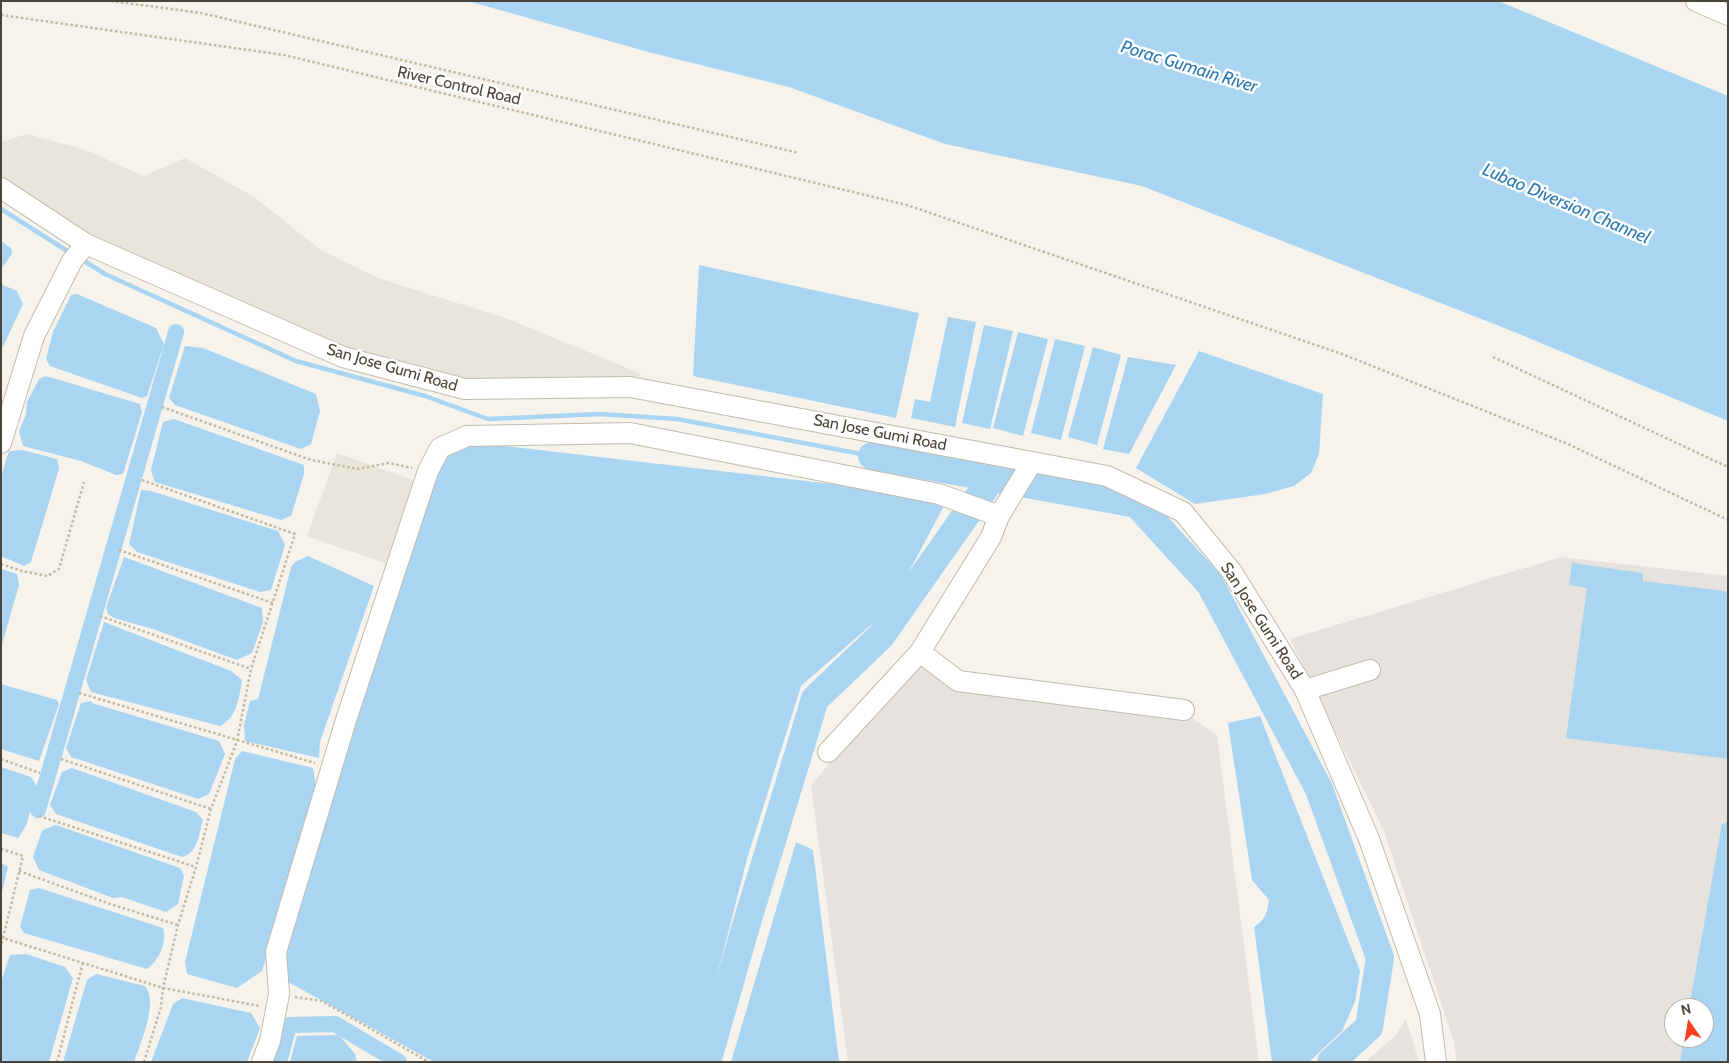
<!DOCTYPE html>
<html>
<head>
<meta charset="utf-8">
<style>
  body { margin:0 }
  #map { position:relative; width:1729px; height:1063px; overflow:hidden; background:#f6f3ec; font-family:Cabin,sans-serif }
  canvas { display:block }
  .frame { position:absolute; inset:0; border:2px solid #4b4439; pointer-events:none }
  .north { position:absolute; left:1664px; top:998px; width:50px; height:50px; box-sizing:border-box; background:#fff; border:1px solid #b7b4b0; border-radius:50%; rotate:347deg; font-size:14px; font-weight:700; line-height:20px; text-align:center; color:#4b4439 }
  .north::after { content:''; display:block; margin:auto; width:18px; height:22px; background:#fc3f1d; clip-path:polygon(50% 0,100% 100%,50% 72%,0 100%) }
</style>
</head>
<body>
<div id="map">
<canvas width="1729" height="1063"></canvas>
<div class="frame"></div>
<div class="north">N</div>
</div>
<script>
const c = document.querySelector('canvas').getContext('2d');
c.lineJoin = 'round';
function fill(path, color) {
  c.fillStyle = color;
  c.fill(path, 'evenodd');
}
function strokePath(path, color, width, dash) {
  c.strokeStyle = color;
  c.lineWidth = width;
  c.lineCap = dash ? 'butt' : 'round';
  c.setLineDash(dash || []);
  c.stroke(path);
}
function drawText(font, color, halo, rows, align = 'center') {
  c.font = font + ' Cabin,sans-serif';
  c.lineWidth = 5;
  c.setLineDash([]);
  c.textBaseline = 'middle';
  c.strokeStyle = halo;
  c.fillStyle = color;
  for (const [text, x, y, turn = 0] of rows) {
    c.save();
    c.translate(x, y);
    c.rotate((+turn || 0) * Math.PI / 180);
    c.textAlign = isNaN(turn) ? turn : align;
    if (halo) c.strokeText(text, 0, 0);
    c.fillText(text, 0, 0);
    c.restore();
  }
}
const residential = new Path2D(`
  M27,134l59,16 57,26 42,-18 69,39 67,53 57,28 130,41 134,55 -10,6 -162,2 -126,-30 -256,-113 -87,-57v-40z
  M337,453l79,28 -29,83 -80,-28z`);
const industrial = new Path2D(`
  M1561,557l167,19v486h-271l-4,-23 -69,-208 -94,-192zM1674,1008h30v30h-30z
  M919,659l36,28 229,26 33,22 42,327h-411l-37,-277z
  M1406,1019l13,43h-54l31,-27z`);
const water = new Path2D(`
  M464,1h1034l230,95v325l-216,-90 -370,-145 -197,-42 -156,-57 -137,-34 -177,-50z
  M1,241l10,7 1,6 -11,15z
  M699,265l220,48 -23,105 -203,-42z
  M1,281l2,4 14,6 6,13 -22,47z
  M77,294l79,34 8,16 -17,52 -5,2 -92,-32 -4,-7 7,-27 18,-37z
  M948,317l28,5 -21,105 -44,-9 4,-19 15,3z
  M984,325l29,6 -23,98 -28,-6z
  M1018,332l30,7 -25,97 -30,-8z
  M1055,339l30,7 -24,94 -30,-7z
  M185,346l18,2 113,46 4,17 -9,33 -10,5 -126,-44 -6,-7z
  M1093,347l28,8 -24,90 -29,-8z
  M1199,351l124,43 -4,60 -8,19 -17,13 -29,8 -70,10 -59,-36z
  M1128,357l48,8 -47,89 -26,-5z
  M46,376l94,28 2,8 -19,62 -7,1 -35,-14 -58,-15 -4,-15 7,-17 1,-12 12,-23z
  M174,419l130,46v9l-13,42 -10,4 -126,-38 -4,-12 12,-48z
  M471,442l455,53 19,9 -56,105 -88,77 -54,173 -52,203h-261l-146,-80 -5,-28 152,-481 10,-19z
  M23,450l34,9 2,10 -28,93 -7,4 -23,-10v-79l8,-26z
  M141,490l10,1 127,40 7,14 -14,45 -11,2 -123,-40 -8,-8z
  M308,556l66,30 -54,156 -1,16 -74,-17 -1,-16 6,-24 8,-2 33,-132 4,-5z
  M124,557l138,51 1,14 -11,31 -15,7 -84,-31 -39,-11 -6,-4 -2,-6z
  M1572,563l71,10v8l82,10 3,5v163l-162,-21 21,-150 -18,-3z
  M1,569l16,5 2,11 -18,63z
  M104,622l127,49 11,9c-3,19 -5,37 -22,46l-129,-34 -5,-12z
  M1,684l56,16 2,4 -20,57 -38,-12z
  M91,701l1,2 127,38 6,13 -16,40 -11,5 -127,-42 -5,-9 15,-45z
  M1260,716l100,255 -5,31 -13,29 -33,31h-37l-18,-135c12,-8 13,-14 15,-27l-17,-20 -24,-157z
  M242,751l71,17 4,26 -55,177 -25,17 -50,-14 -2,-12 50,-203z
  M1,767l30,10 6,10 -11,39 -8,12 -17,-5z
  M72,768l124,44 7,8c-4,14 -5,33 -21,37l-126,-43 -6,-9 12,-33z
  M1728,822v240h-48l4,-24h20v-30h-15l33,-184z
  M56,825l124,43 4,8 -6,28 -12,8 -44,-15 -9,1 -74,-28 -6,-13 9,-26 3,-2z
  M796,842l17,8 26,212h-108z
  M1,863l7,4 -7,29z
  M39,888l124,40c4,15 -4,32 -16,41l-123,-36 -4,-6 10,-37z
  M26,954l39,13 8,11 -24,84h-48v-80l9,-27z
  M96,974l49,12c14,17 -5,57 -11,76h-71l24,-82z
  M182,998l69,15 9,15 -13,34h-96l22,-58z
  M339,1035l16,19 2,8h-67l7,-26z`);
const stream = new Path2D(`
  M1,209l71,45
  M81,259l24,15 191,87 129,35 63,23 111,-5 78,5 195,37`);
const canal = new Path2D(`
  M38,810l138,-478
  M279,1062l10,-37 46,-1 64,38`);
const river = new Path2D(`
  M872,456l265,48 73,80 109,205 61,169 -11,69 -38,35
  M707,1062l38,-133 70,-230 66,-63 111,-158`);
const path = new Path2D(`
  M111,1l90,12 598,140
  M1,15l283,40 623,150 435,149 226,90 160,76
  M1493,357l235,110
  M162,407l149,53 46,9 32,-6 23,5
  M142,480l153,54 -44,135 -14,72 -26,68 -15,58 -18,58 -15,63 -2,19 -17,55
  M119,550l154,53
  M1,564l21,7 25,5 12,-7 25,-87
  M100,616l151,53
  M79,693l236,70
  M1,759l39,14
  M61,759l150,50
  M39,816l157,51
  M1,849l22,7 -20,82 160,50 97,18
  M19,871l94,34 65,20
  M1,938h2l-2,7
  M295,997l27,4 107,61
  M57,1062l26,-100`);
const minor = new Path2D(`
  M1696,1l32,14
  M1,188l85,56 257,113 122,32 165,-2 477,89 76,36 49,60 73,118 64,149 61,175 6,48
  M1,443l33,-107 38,-75 14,-17
  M920,652l38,29 226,29
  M1305,690l65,-20
  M828,752l92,-100 71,-115 8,-21 33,-54
  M262,1062l8,-21 9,-47 -3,-42 70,-232 82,-249 12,-23 27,-12 163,-3 309,61 60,22`);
const streetNames = [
  ["River Control Road",459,86,13],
  ["San Jose Gumi Road",392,368,16],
  ["San Jose Gumi Road",880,433,11],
  ["San Jose Gumi Road",1261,621,57]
];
const waterNames = [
  ["Porac Gumain River",1189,67,17],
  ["Lubao Diversion Channel",1566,204,23]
];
fill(residential, '#eae5da');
fill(industrial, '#e6e2dd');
fill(water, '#a9d4f2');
strokePath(stream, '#a9d4f2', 4.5);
strokePath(canal, '#a9d4f2', 16);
strokePath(river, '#a9d4f2', 28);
strokePath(minor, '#c2bbae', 22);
strokePath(path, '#c4b79f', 2.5, [2.5, 2.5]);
strokePath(minor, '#fff', 20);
drawText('16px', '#4b4439', '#fff', streetNames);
drawText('italic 18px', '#2e7ab2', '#fff', waterNames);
</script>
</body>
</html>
